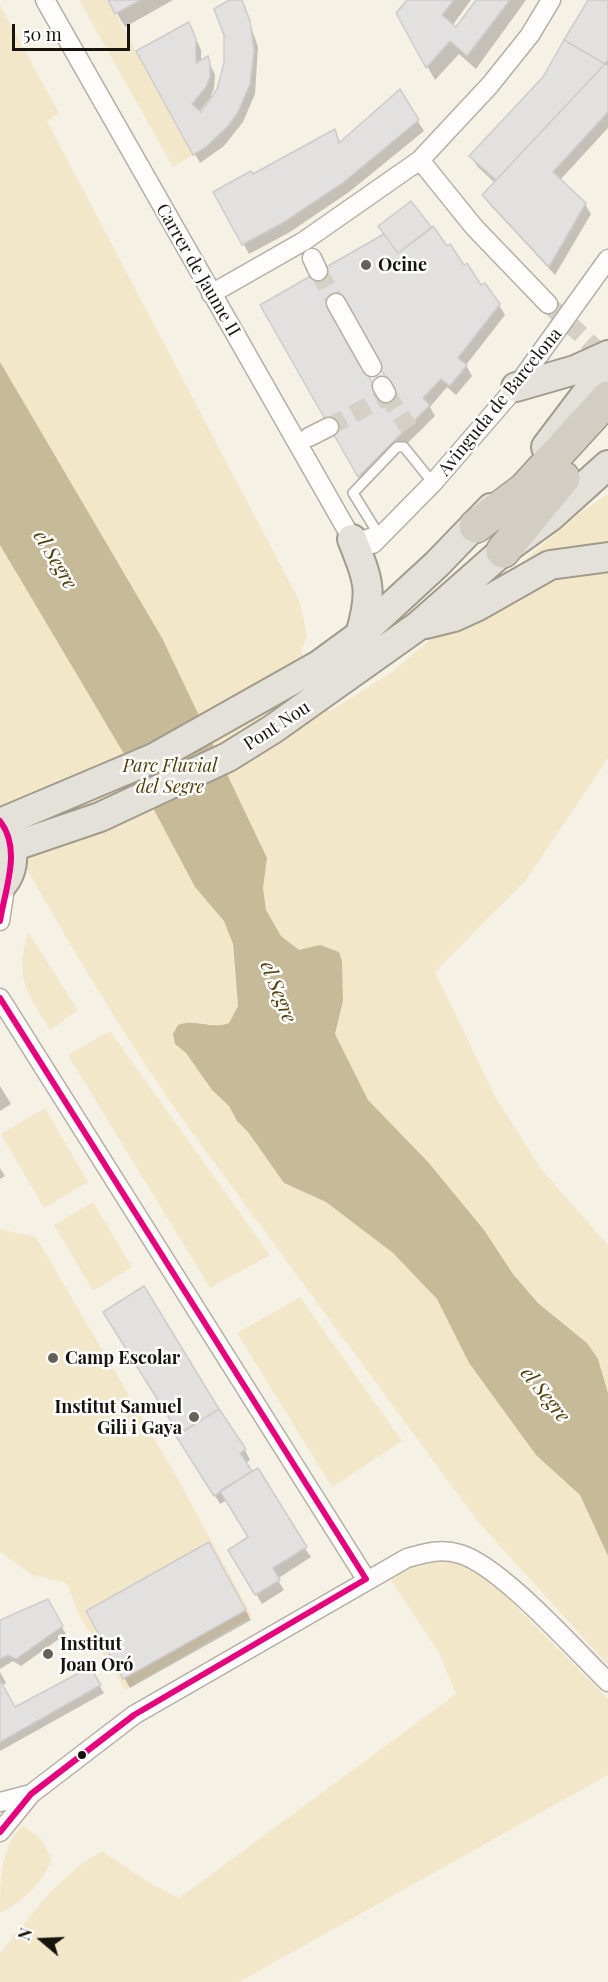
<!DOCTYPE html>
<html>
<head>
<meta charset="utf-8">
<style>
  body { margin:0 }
  #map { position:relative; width:608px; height:1982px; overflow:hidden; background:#f6f1e5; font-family:"Playfair Display",serif }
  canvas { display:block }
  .north { position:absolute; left:12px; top:1910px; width:60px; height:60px; -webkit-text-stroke:4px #fff; paint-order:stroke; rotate:289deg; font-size:16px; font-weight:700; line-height:24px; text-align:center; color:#17140d }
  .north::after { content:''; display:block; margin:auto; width:21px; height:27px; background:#17140d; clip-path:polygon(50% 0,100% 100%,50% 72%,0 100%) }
  .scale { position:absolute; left:12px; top:24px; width:118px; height:27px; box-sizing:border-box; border:3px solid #17140d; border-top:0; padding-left:8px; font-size:18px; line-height:21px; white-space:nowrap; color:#17140d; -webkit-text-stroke:4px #fff; paint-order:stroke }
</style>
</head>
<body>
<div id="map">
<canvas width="608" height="1982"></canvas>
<div class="north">N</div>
<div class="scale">50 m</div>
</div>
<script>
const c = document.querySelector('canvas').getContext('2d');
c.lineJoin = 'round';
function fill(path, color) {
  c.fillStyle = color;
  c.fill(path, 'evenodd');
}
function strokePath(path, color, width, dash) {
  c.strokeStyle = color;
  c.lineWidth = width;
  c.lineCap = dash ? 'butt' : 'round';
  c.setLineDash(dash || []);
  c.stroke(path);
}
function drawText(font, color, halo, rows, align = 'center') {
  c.font = font + ' "Playfair Display",serif';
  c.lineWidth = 5;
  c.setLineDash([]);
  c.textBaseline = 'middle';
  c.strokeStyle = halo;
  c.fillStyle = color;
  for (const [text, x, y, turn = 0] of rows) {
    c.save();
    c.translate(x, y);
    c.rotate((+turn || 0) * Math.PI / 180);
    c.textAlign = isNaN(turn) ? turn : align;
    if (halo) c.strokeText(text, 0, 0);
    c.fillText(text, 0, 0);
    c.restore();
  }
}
const green = new Path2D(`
  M79,0h29l85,155 -20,12z
  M0,5l59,108 -12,8 253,481 7,34 -6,15 28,61 63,-40 189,-160 27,-18v264l-82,122 -91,92 61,126 46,72 66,75v148l-10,-34 -11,-16 -48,-40 -26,-29 -29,-44 -55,-67 -61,-63 -33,-66 8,-33 -1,-40 -34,-12 -9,1 -18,-14 -11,-19 -38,25 6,64 -9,18 -10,2 -20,-4 -13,31 26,37 17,16 8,15 11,11 36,51 42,19 67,51 35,35 9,11 32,64 67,92 44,40 28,61v109l-129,-142 -285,-388c-72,-100 -134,-206 -194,-314z
  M28,932l50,78 -28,20c-23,-39 -36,-50 -22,-98z
  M110,1031l160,224 -60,33 -142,-233z
  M45,1108l43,74 -44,26 -43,-74z
  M93,1202l39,65 -39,24 -39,-66z
  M0,1229l36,8 142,242 74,137 -127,74 -46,-75 -12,-32 -35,-8 -32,-23z
  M300,1297l102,144 -70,46 -95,-154z
  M440,1560l30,5 18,13 120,121v76l-369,207h-239v-28l12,-16 38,-46 30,-27 22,-14 48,32 29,15 277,-204 -17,-41 -49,-74 15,-11z
  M23,1825l18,14 11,21c-11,24 -28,41 -52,53 0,-29 0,-67 23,-88z`);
const water = new Path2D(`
  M0,362l162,276 105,220 -4,30 3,22 15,26 18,14 21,-5 19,7 3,9 1,40 -8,33 33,66 61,63 55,67 29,44 25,29 49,40 11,16 10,34v163l-28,-61 -44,-40 -67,-92 -32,-64 -44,-46 -67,-51 -42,-19 -36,-51 -11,-11 -8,-15 -17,-16 -26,-37 -11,-9 -2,-10 5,-9c17,-7 35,5 51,-2l9,-17 -5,-62 -9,-23 -29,-34 -68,-128 -127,-214z`);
const shadow = new Path2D(`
  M109,0h64l-48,27z
  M232,0h9l3,6 14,41 -3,47 -12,28 -19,24 -24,17 -62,-111 56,-18 7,16v12l6,-4 8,17 -1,13 -4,10 -11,14 3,3 17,-26 7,-26z
  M409,0h62l-19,26 4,3 21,-29h49l-50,69 -17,-15 -24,26 -38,-67z
  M589,0h19v128l-48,52 25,24 6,10 -36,61 -65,-70 -6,-10 11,-12 -18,-17 -6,-10 73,-79z
  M400,92l24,39 -75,61 -59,40 -41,22 -34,-61 37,-17 83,-45 6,13z
  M380,227l84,40 35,38 6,10 -39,50 6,11 -16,19 -9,-8 -17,20 5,9 -71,70 -102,-181 123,-70zM348,309l45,78 -12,13 -47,-83z
  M0,1086l11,18 -11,7z
  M0,1168l5,8 -5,3z
  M143,1288l102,162 5,10 -5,3 66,94 -34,22 7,11 -22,14 -32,-54 20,-13 -23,-37 -7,4 -115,-192z
  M209,1544l42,76 -121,68 -42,-76z
  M47,1601l19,33 -45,32 -8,-5 -13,8v-48z
  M89,1669l15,24 -104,58v-79l6,11 -5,3 14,23z`);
const building = new Path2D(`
  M108,0h32l-25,14z
  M229,0h13l8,21 4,30 -4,33 -12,28 -9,13 -23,22 -13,8 -57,-104 53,-29 7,17v24l12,-7 2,7v14l-4,10 -14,17 9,8 16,-23 7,-26v-28l-10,-26z
  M407,0h47l-12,15 14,12 20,-27h34l-43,56 -17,-15 -24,27 -30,-55z
  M588,0h20v60l-3,4 -41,-24z
  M564,40l41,24 -109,116 -27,-24 74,-79z
  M605,64l3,2v46l-55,60 33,31 -37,64 -67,-72z
  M400,89l19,31 -75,62 -60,40 -42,23 -29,-53 38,-21 2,3 82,-45 4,14z
  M411,201l21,27 -34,25 -20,-27z
  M433,226l14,20 3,-2 14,21 3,-2 14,22 4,-2 15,21 -42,54 9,7 -17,21 -9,-7 -18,19 7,7 -72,72 -98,-172 124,-71 14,19zM341,300l50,87 -10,11 -52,-91z
  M144,1286l75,123 -40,25 -76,-122z
  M219,1409l27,40 -6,4 12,18 -38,25 -38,-60z
  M258,1468l49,79 -34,21 7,12 -25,15 -27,-45 20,-13 -28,-46z
  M209,1542l37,68 -123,69 -37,-68z
  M48,1599l15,27 -47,33 -8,-4 -8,4v-39z
  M90,1667l11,18 -101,57v-62l15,27z`);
const streetTunnel = new Path2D(`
  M318,271l18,32
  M548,304l60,56
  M386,393l23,35
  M329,427l59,-32`);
const lane = new Path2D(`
  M379,535l-26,-42 44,-46h7l29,36`);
const street = new Path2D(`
  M45,0l307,539 12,1 15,-5
  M420,160l54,67 74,77
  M312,258l6,13
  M211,294l93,-53 116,-81 70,-75 40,-50 21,-35
  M336,303l36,64
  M382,386l4,7
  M309,437l20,-10
  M373,544l60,-61 83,-96 92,-128
  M0,921l6,-40
  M0,998l366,581
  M0,1802l31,-8
  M0,1832l31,-38 103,-79 273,-157c18,-5 34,-10 53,-4 41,12 115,96 148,128`);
const primary = new Path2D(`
  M516,387l59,-17 33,-15
  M546,447l62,-82
  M352,539c17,43 21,51 8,96
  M426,624l28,-7 22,-10 74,-42 58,-8
  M0,823l154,-65 165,-93 41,-30 77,-71 54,-56
  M0,851l100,-34 128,-60 45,-28 145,-103 85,-75 47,-34 58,-52
  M0,887c15,-15 14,-36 8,-55`);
const highway = new Path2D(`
  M476,526l49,-37 83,-91
  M503,551l60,-73`);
const bus1 = new Path2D(`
  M0,821c22,28 5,68 0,100
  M0,998l366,581
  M0,1832l31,-38 103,-79 232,-136`);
const markers = [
  [366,265,6,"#656159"],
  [53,1358,6,"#656159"],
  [194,1417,6,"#656159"],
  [48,1654,6,"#656159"],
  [82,1755,5,"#17140d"]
];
const poiNames = [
  ["Ocine",378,265],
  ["Camp Escolar",65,1358],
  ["Institut Samuel",182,1407,"right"],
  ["Gili i Gaya",182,1428,"right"],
  ["Institut",60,1644],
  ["Joan Oró",60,1665]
];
const streetNames = [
  ["Carrer de Jaume II",198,270,60],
  ["Avinguda de Barcelona",500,402,-51],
  ["Pont Nou",277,726,-33]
];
const parkNames = [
  ["Parc Fluvial",170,766],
  ["del Segre",170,787]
];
const waterNames = [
  ["el Segre",55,560,59],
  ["el Segre",278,992,68],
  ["el Segre",545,1395,51]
];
fill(green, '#f3e7ca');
fill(water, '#c7ba99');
fill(shadow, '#0003');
fill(building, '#e3e0e0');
strokePath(building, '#cecbca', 1.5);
strokePath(streetTunnel, '#d5d0c5', 18, [18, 9]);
strokePath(lane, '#b3afa6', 12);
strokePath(street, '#b3afa6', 21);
strokePath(primary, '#a19b8b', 32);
strokePath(highway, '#a19b8b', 36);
strokePath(lane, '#fefdfb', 9);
strokePath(street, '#fefdfb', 18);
strokePath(primary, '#e4e1da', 28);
strokePath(highway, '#d2cec4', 33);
strokePath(bus1, '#e5007d', 6);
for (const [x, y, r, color] of markers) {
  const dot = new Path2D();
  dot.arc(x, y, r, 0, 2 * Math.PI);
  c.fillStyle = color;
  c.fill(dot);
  strokePath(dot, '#fff', 2);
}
drawText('bold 18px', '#17140d', '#fff', poiNames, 'left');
drawText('18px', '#17140d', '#fff', streetNames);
drawText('italic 18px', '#4f3d06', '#fff', parkNames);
drawText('italic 20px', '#503e08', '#fff', waterNames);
</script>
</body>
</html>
